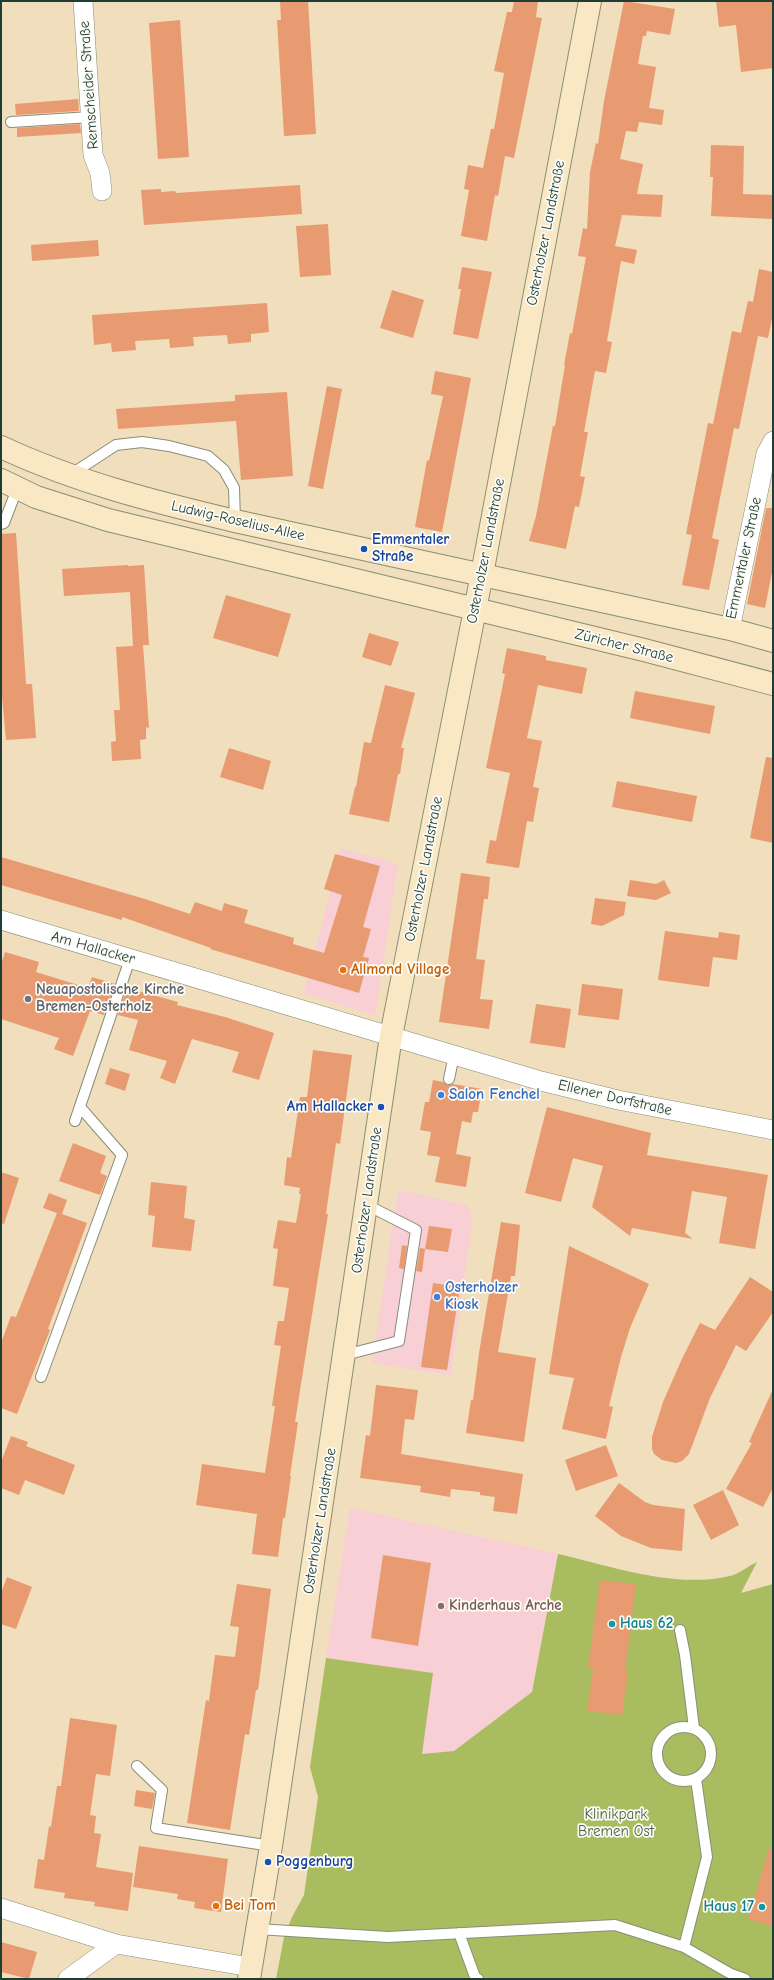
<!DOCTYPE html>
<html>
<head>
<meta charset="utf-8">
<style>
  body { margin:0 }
  #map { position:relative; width:774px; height:1980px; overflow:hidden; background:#f0debc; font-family:"Comic Neue",sans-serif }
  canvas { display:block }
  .frame { position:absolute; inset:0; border:2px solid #1f3d34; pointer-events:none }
</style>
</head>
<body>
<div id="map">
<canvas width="774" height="1980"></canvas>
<div class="frame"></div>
</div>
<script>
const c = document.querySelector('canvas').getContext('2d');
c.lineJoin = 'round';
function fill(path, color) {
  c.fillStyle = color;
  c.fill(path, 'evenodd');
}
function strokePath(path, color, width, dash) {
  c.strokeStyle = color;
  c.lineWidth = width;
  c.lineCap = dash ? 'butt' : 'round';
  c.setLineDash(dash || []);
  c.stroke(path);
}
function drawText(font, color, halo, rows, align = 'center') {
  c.font = font + ' "Comic Neue",sans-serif';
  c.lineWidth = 3.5;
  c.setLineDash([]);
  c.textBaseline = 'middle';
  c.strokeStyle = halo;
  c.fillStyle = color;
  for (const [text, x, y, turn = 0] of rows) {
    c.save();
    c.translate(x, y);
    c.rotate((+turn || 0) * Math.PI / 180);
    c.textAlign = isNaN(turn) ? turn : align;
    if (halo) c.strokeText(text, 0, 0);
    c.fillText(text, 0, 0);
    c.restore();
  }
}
const built = new Path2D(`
  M341,848l57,16 -23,152 -71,-23z
  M398,1190l69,15 6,12 -22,158 -79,-12z
  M350,1508l208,46 -26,138 -78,59 -32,3 -96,-96z`);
const green = new Path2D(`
  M558,1554c53,12 117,35 172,22 9,-2 18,-10 27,-14l-16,31 32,-9v395h-497l8,-42 8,-20 12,-22 14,-98 -8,-30 16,-109 107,15 -11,81 32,-3 78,-59z`);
const building = new Path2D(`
  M280,1h28l8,133 -32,2 -7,-116h4z
  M514,1h24l-2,16 6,1 -28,140 -9,-2 -7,40 -3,-1 -8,46 -26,-5 8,-46 -5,-1 4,-24 15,3 8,-39h3l10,-56 -10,-2 13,-59h5z
  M624,1l51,8 -5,26 -23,-4 -1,5h-3l-5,28 18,3 -7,41 15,2 -2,15 -23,-3 -2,10 -11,-1 -6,28 23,5 -6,30 26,1 -2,22 -39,-2 -7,31 22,4 -3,14 -13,-3 -14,80 5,1 -6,31 -11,-2 -11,61h4l-8,44 5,1 -6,30 -4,-1 -9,43 -37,-8 7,-25 17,-90h2l10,-61h-1l6,-32 2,1 14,-77 -8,-1 5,-28 4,1 3,-57 6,-29 2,1 6,-43z
  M716,1h57v67l-32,4 -5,-47 -17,2z
  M180,20l9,137 -31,2 -9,-136z
  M78,99l1,12 -63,4 -1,-11z
  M80,124l1,9 -64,4v-9z
  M711,145l33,1 -1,48 30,1v24l-62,-3 2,-39h-3z
  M300,185l2,29 -158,11 -3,-35 20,-1v3l14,-1 1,2z
  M328,224l3,51 -31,2 -4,-51z
  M98,240l1,16 -67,5 -1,-16z
  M462,267l30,5 -14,67 -25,-5 8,-45h-3z
  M759,269l14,3v42l-5,24 -10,-2 -19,93 -5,-1 -22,110 7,2 -10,50 -27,-5 10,-50 -6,-1 22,-111 5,1 19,-93 9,2 7,-32 5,1z
  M392,290l32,10 -11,38 -33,-10z
  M267,303l2,29 -18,2v8l-23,2 -1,-9 -34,2 1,9 -24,2 -1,-9 -34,2 1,9 -24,2 -1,-9 -17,2 -2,-30z
  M435,371l36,7 -29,154 -27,-5 12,-67 2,1 14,-65 -12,-2z
  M327,386l15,3 -19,100 -15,-3z
  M287,392l6,84 -52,4 -5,-59 -118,8 -2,-20 119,-8v-6z
  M766,508h7v59l-8,41 -18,-4z
  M16,533l10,151h6l4,54 -30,2 -5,-54v-152z
  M128,565v1l16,-1 5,80h-6l6,83 -3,-1v12l-6,1 1,19 -29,2 -1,-19 5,-1 -2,-31h6l-4,-63 17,-1 -3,-54 -66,4 -2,-27z
  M226,595l65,19 -13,43 -65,-19z
  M369,633l30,9 -8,24 -29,-9z
  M507,648l39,8v4l41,8 -5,26 -44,-9 -11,53 15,3 -9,46 6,1 -6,34 -6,-1 -8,47 -33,-5 4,-23 6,1 14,-68 -24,-5 19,-94 -3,-1z
  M385,685l30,8 -14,55h3l-4,26h-2l-9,48 -40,-8 6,-27h1l8,-45 7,1z
  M635,691l80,15 -5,28 -80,-16z
  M229,748l42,13 -8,29 -43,-13z
  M766,757l7,1v85l-23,-5z
  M617,781l80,15 -5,26 -80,-15z
  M335,854l45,12 -17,61 8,2 -8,28 6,1 -10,35 -149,-44 1,-1 -89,-31v3l-121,-35v-28l144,42 45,15 5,-12 27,9 2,-8 24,7 -4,13 50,15 -1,6 31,9 18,-58 -18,-6z
  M461,873l29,4 -2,22h-4l-8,60 9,1 -5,39 13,1 -4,29 -50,-7z
  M630,880l26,4 8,-4 7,13 -15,7 -29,-4z
  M595,898l31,4 -2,13 -22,11 -11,-2z
  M665,931l53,7 1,-6 21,3 -3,25 -24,-3 -4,30 -51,-7z
  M5,952l34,10 -3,10 52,16 4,-11 23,7 -11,31 -14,-4 -17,45 -19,-7 5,-11 -58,-19v-54z
  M582,984l41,5 -4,31 -41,-5z
  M127,988l51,14 -1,3 48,12 49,16 -15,47 -27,-8 7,-20 -47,-13 -17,45 -15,-6 7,-17 -38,-11 9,-30 -20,-5z
  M536,1004l35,5 -6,39 -35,-5z
  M313,1050l39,5 -12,89 -4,-1 -10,71h2l-33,208h3l-8,54h1l-6,42h-2l-5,39 -26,-3 5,-40 -61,-9 6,-41 63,9 10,-67h-3l9,-60 -7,-1 4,-24h6l5,-33 -16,-2 5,-37 -5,-1 5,-28 18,3 5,-29h-2l1,-6 -16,-3 3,-28 4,1 9,-61h7z
  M110,1068l20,6 -5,17 -20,-7z
  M433,1080l10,2 5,3 5,-1 29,5 -4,23h-5l-2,11 -9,-2 -6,33 15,3 -5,30 -31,-5 5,-25 -13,-2 4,-23 -11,-2 5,-28h4z
  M547,1107l104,26 -4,22 121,20 -13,74 -36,-6 8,-46 -35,-6 -7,42 8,6 -61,-11 -2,8 -38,-29 11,-41 -30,-8 -12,44 -36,-9z
  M73,1143l33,13 -6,17 7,3 -7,19 -41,-14z
  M1,1172l18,6 -15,46 -3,-1z
  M151,1182l36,4 -3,32 11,2 -4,31 -39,-4 3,-31 -7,-1z
  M49,1193l18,7 -5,14 25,9 -39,106 2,1 -33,84 -16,-6v-65l10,-27 5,1 41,-104 -14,-5z
  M501,1222l19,3 -5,51h-4l-13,76 38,6 -12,84 -58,-9 5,-33h2l6,-47z
  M429,1226l23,3 -4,23 -23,-3z
  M402,1245l5,1 -3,23 -5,-1z
  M569,1246l80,38 -19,44 -9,29 -12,49 4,1 -7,32 -44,-10 12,-51 -25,-4z
  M420,1248l5,1 -3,23 -6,-1z
  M750,1277l23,15v20l-27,39 -10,-6 -26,53 -21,56 -7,7 -6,2 -14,-3 -8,-6 -2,-5v-12l11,-35 18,-41 19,-38 15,7z
  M433,1283l27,4 -13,83 -26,-3z
  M376,1385l42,5 -4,30 -9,-1 -4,35 122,20 -6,40 -24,-3 2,-14 -15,-2v-3l-29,-3 -1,8 -30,-5 1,-6 -61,-8 6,-43 4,1z
  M773,1389v99l-10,19 -37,-18 26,-46 -3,-1z
  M11,1436l17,6 -2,4 49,19 -11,30 -39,-15 -6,15 -18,-7v-26z
  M606,1445l12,31 -42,15 -11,-31z
  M619,1483l26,19 8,3 32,4 -3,42 -31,-3 -30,-12 -26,-20z
  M723,1490l16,35 -28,15 -18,-35z
  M383,1555l48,8 -13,83 -47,-8z
  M7,1577l25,10 -16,42 -15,-5v-31z
  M600,1580l36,4 -11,88h3l-6,43 -35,-4 6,-42 -5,-1z
  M237,1584l34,5 -13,101h-2l-7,45 -4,-1 -15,96 -43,-7 19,-123 3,1 6,-46 20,2 4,-30 -9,-1z
  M70,1718l47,7 -7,51 -14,-2 -6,41 6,1 -2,17 7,1 -5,33 37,6 -5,38 -34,-5 1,-4 -31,-4 1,-5 -31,-5 4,-29 6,1 5,-34 2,1 6,-41h4z
  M136,1790l19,3 -3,16 -18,-3z
  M139,1846l89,13 -7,53 -27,-4 1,-6 -18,-3 1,-5 -45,-7z
  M769,1848l4,1v77l-25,-7z
  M1,1942l36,10 -8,27 -28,-7z`);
const service = new Path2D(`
  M11,122l80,-5
  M70,475l46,-30 26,-3 27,4 39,10 16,14 10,18 1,33
  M1,524l3,-1 13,-34
  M449,1079l5,-24
  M75,1121l55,-162
  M345,1355l54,-14 17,-111 -49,-25
  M41,1377l81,-222 -42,-48
  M680,1630l5,25 9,73
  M657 1754a27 27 0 1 1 54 0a27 27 0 1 1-54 0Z
  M137,1766l25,24 -6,38 115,18
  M257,1929l131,8 227,-12 69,22 47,27 14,5
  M459,1933l16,44 3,2
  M684,1947l23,-90 -11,-78`);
const minor = new Path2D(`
  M83,1l10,154 7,18 2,18
  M730,629l36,-175 7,-13
  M1,920l540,161 77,19 155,30
  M1,1908l115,36 134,23
  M68,1979l48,-35`);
const secondary = new Path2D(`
  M1,447c75,35 154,55 234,74l495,108 43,12
  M1,480l35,17 72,23 536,130 129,34
  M249,1979l22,-133 120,-810 91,-462 108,-573`);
const markers = [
  [364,549,4,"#1a4fb4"],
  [343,970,4,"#e8710a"],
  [28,999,4,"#6b7280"],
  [441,1095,4,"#3f7fe0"],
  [381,1107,4,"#1a4fb4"],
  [437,1297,4,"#3f7fe0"],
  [441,1606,4,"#8d6e63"],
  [612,1624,4,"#0f9aa8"],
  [268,1862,4,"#1a4fb4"],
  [216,1906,4,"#e8710a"],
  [762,1907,4,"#0f9aa8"]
];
const streetNames = [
  ["Remscheider Straße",89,85,-94],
  ["Osterholzer Landstraße",546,233,-79],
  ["Ludwig-Roselius-Allee",238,521,13],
  ["Osterholzer Landstraße",486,551,-79],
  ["Emmentaler Straße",744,558,-78],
  ["Züricher Straße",624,646,14],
  ["Osterholzer Landstraße",424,869,-79],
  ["Am Hallacker",93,948,16],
  ["Ellener Dorfstraße",615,1098,13],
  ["Osterholzer Landstraße",367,1200,-82],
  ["Osterholzer Landstraße",320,1521,-81]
];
const transitNames = [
  ["Emmentaler",372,540],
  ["Straße",372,557],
  ["Am Hallacker",373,1107,"right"],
  ["Poggenburg",276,1862]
];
const foodNames = [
  ["Allmond Village",351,970],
  ["Bei Tom",224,1906]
];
const worshipNames = [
  ["Neuapostolische Kirche",36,990],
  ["Bremen-Osterholz",36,1007]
];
const shopNames = [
  ["Salon Fenchel",449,1095],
  ["Osterholzer",445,1288],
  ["Kiosk",445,1305]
];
const educationNames = [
  ["Kinderhaus Arche",449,1606]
];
const cultureNames = [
  ["Haus 62",620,1624],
  ["Haus 17",754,1907,"right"]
];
const parkNames = [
  ["Klinikpark",616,1815],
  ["Bremen Ost",616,1832]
];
fill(built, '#f7cfd4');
fill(green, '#aabc60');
fill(building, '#e89a71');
strokePath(service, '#888e78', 12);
strokePath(minor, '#888e78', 20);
strokePath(secondary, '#888e78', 24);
strokePath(service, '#fff', 10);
strokePath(minor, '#fff', 19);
strokePath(secondary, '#fae7c3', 22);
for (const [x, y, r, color] of markers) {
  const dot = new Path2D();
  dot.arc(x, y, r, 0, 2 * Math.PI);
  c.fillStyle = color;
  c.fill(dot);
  strokePath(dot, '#fdfcf7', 1.5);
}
drawText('15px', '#1f3d34', '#fdfcf7', streetNames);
drawText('bold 15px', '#164399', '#fdfcf7', transitNames, 'left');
drawText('bold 15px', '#c56008', '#fdfcf7', foodNames, 'left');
drawText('bold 15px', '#5b616d', '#fdfcf7', worshipNames, 'left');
drawText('bold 15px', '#366cbe', '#fdfcf7', shopNames, 'left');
drawText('bold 15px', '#785e54', '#fdfcf7', educationNames, 'left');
drawText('bold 15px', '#0d838f', '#fdfcf7', cultureNames, 'left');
drawText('15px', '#496341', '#fdfcf7', parkNames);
</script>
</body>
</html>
